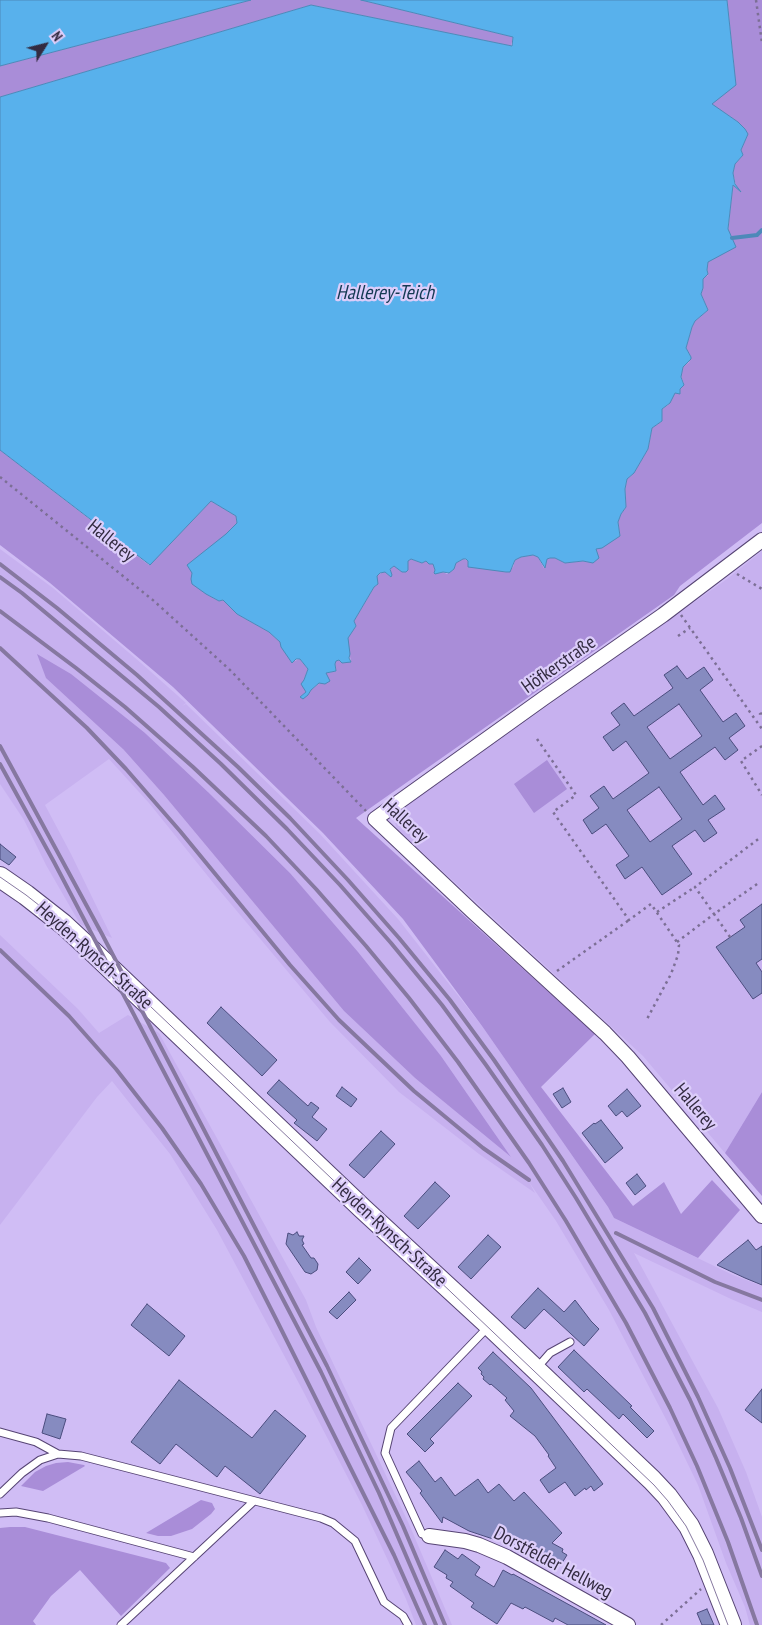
<!DOCTYPE html>
<meta charset="utf-8">
<style>
body{margin:0}
#map{position:relative;width:762px;height:1625px;overflow:hidden;background:#d0bdf5;font-family:"PT Sans Narrow",sans-serif}
canvas{display:block}
.north{position:absolute;left:20px;top:20px;width:50px;height:50px;-webkit-text-stroke:4px #dccdfa;paint-order:stroke;rotate:54deg;font-size:14px;font-weight:700;line-height:20px;text-align:center;color:#332b41}
.north::after{content:'';display:block;margin:auto;width:18px;height:22px;background:#332b41;clip-path:polygon(50% 0,100% 100%,50% 72%,0 100%)}
</style>
<div id="map">
<canvas width="762" height="1625"></canvas>
<div class="north">N</div>
</div>
<script>
const c = document.querySelector('canvas').getContext('2d');
c.lineJoin = 'round';
function fill(path, color) { c.fillStyle = color; c.fill(path, 'evenodd'); }
const poly = rows => new Path2D(rows.map(r => 'M' + r).join(''));
function trace(path, color, width, dash) { c.strokeStyle = color; c.lineWidth = width; c.lineCap = dash ? 'butt' : 'round'; c.setLineDash(dash || []); c.stroke(path); }
function label(font, color, halo, rows, align = 'center') {
  c.font = font + ' "PT Sans Narrow",sans-serif'; c.lineWidth = 4.5; c.setLineDash([]); c.textBaseline = 'middle'; c.strokeStyle = halo; c.fillStyle = color; for (const [text, x, y, turn = 0] of rows) {
    c.save(); c.translate(x, y); c.rotate((+turn || 0) * Math.PI / 180); c.textAlign = isNaN(turn) ? turn : align; if (halo) c.strokeText(text, 0, 0); c.fillText(text, 0, 0); c.restore();
  }
}
fill(poly([
 [0,549,53,588,141,663,186,703,182,706,186,704,320,834,398,919,482,1026,608,1207,614,1218,733,1275,762,1286,762,1312,731,1299,634,1253,718,1408,746,1472,762,1517,762,1625,750,1625,745,1607,726,1563,698,1485,669,1425,609,1310,556,1221,529,1182,535,1193,479,1154,399,1092,330,1022,215,885,149,803,109,759,45,805,71,854,112,938,80,924,46,865,24,820,0,784],
 [145,733,208,792,290,873,441,1056,511,1157,415,1078,344,1011,164,795,123,749],
 [762,551,762,1092,725,1153,643,1056,397,829,394,820,399,811,727,579],
 [0,935,78,1009,99,1033,128,1015,159,1033,306,1300,316,1327,409,1524,452,1625,416,1625,406,1599,362,1505,302,1389,217,1230,170,1154,112,1081,97,1097,0,1225]
]), '#c7b1ef');
fill(poly([
 [251,0,361,0,513,37,511,46,311,5,0,97,0,66],
 [727,0,762,0,762,523,680,586,674,595,356,818,595,1034,541,1087,633,1206,664,1182,681,1214,712,1180,740,1210,698,1258,614,1218,608,1207,482,1026,403,919,323,833,173,687,50,583,0,545,0,450,149,565,211,501,236,516,237,523,192,573,196,586,213,598,219,601,223,600,237,614,269,632,280,642,294,661,300,659,308,669,304,680,306,692,300,697,308,695,311,690,321,682,326,673,336,671,335,664,336,661,339,660,343,663,346,662,351,662,347,641,349,636,356,626,354,621,374,587,377,585,377,576,384,571,391,577,391,568,395,566,402,572,408,570,408,561,411,559,422,563,426,561,429,564,433,564,435,570,434,573,443,572,447,574,454,569,456,563,463,559,506,572,513,567,515,560,520,557,533,555,538,557,544,568,547,559,550,558,555,558,565,563,583,561,593,562,596,560,597,553,595,549,620,536,618,522,621,514,626,507,625,489,627,479,634,473,648,449,652,428,662,421,662,409,668,405,673,395,683,386,684,384,681,376,683,367,689,362,691,357,686,348,692,327,695,321,708,310,701,294,703,288,702,279,708,275,707,270,708,262,728,230,733,185,736,186,733,173,735,164,743,155,741,150,747,136,745,129,738,122,711,104,734,65],
 [37,654,71,674,145,733,208,792,290,873,358,952,441,1056,511,1157,415,1078,344,1011,164,795,123,749,46,678],
 [547,760,567,789,534,813,514,784],
 [762,1092,762,1196,725,1153],
 [68,1462,84,1465,85,1466,43,1491,21,1486,35,1472,46,1466,56,1463],
 [201,1500,212,1503,215,1509,211,1514,192,1529,171,1536,158,1536,146,1533],
 [10,1527,25,1527,166,1563,170,1568,121,1616,80,1570,51,1596,33,1621,36,1625,0,1625,0,1528]
]), '#a98dd8');
const water = poly([
 [0,0,251,0,0,66,0,0],
 [361,0,727,0,736,85,712,104,738,122,745,129,748,134,741,150,743,155,735,164,733,173,735,184,741,192,733,185,728,229,736,247,708,262,707,270,708,274,703,279,703,288,701,294,708,310,695,321,692,327,686,348,691,357,691,359,683,367,681,377,684,385,680,389,680,394,675,393,670,403,662,409,662,421,652,428,648,449,634,473,627,479,625,489,626,507,621,514,618,522,620,536,602,548,596,549,599,558,593,563,583,561,565,563,555,558,550,558,547,559,545,568,538,557,533,555,521,557,515,560,510,572,506,572,468,567,468,561,466,559,463,559,456,563,454,569,449,573,443,572,435,574,434,573,435,570,433,564,429,564,426,561,422,563,411,559,408,561,408,570,406,572,402,572,394,566,390,569,392,575,391,577,385,572,380,573,377,576,378,584,374,587,354,621,356,626,348,638,350,654,349,658,351,662,342,663,339,660,336,661,335,664,336,671,326,673,330,681,325,684,319,683,311,690,308,695,303,699,300,697,306,692,301,684,304,680,308,669,300,659,296,659,292,663,281,647,280,642,269,632,237,614,223,600,219,601,206,594,192,584,191,579,192,573,187,565,226,534,237,523,236,516,211,501,150,565,0,450,0,97,311,5,512,46,513,37,361,0]
]);
fill(water, '#58b1ec');
trace(water, '#4d89b9', 1);
trace(poly([
 [732,238,757,235,762,230]
]), '#4d89b9', 4);
const building = poly([
 [677,666,687,679,704,667,713,680,700,690,723,722,736,713,745,726,729,738,738,750,725,760,715,747,680,772,703,805,715,795,725,809,708,820,717,833,704,842,695,830,672,846,692,874,662,895,642,867,625,879,616,865,629,856,606,824,592,834,583,820,599,808,590,796,604,786,613,799,649,773,626,741,613,751,603,737,620,725,611,713,624,703,634,716,673,688,664,675,677,666],
 [679,704,702,736,670,759,647,727,679,704],
 [659,787,682,819,650,842,627,810,659,787],
 [0,844,16,857,9,865,0,859,0,844],
 [762,904,762,959,756,963,762,972,762,993,753,999,716,947,745,927,740,920,762,904],
 [221,1007,277,1060,262,1076,207,1023,221,1007],
 [279,1080,308,1106,311,1102,319,1108,312,1117,327,1129,317,1141,294,1123,297,1120,267,1093,279,1080],
 [342,1087,357,1099,351,1107,336,1096,342,1087],
 [563,1088,571,1102,562,1108,553,1094,563,1088],
 [627,1089,641,1106,627,1117,622,1111,616,1116,608,1106,627,1089],
 [601,1120,623,1148,605,1163,582,1133,594,1123,595,1124,601,1120],
 [381,1131,395,1144,364,1178,349,1165,381,1131],
 [637,1174,646,1186,635,1195,626,1183,637,1174],
 [435,1182,450,1196,418,1229,404,1216,435,1182],
 [297,1232,299,1236,304,1236,302,1240,304,1244,302,1245,311,1258,314,1258,318,1264,317,1270,311,1274,305,1272,286,1244,288,1233,293,1235,297,1232],
 [488,1235,501,1247,471,1279,458,1267,488,1235],
 [748,1240,756,1250,762,1246,762,1285,745,1278,717,1265,748,1240],
 [359,1258,371,1270,358,1284,346,1272,359,1258],
 [538,1288,564,1312,575,1300,591,1321,599,1329,584,1346,544,1309,525,1329,511,1317,538,1288],
 [349,1292,356,1300,337,1319,329,1312,349,1292],
 [147,1304,185,1336,169,1356,131,1325,147,1304],
 [574,1350,632,1406,630,1407,654,1431,647,1438,623,1414,619,1419,587,1389,584,1392,558,1367,574,1350],
 [493,1352,531,1388,603,1484,594,1491,591,1486,586,1490,585,1488,575,1496,565,1482,549,1493,540,1480,556,1468,548,1456,549,1455,535,1436,510,1416,514,1411,505,1400,507,1398,491,1384,490,1385,483,1379,484,1377,481,1374,482,1372,478,1368,493,1352],
 [179,1380,252,1438,275,1410,306,1436,260,1494,225,1466,217,1477,176,1444,160,1464,131,1442,179,1380],
 [458,1383,472,1396,430,1439,434,1443,425,1452,407,1434,458,1383],
 [762,1389,762,1423,745,1410,762,1389],
 [47,1414,66,1419,60,1439,42,1433,47,1414],
 [419,1461,435,1482,441,1477,455,1496,478,1479,488,1493,499,1484,514,1501,524,1492,562,1533,552,1543,563,1549,562,1552,567,1555,562,1563,551,1557,546,1565,514,1547,501,1535,496,1540,469,1531,443,1517,442,1523,420,1493,422,1491,406,1472,419,1461],
 [445,1550,458,1559,462,1554,480,1567,475,1575,494,1587,503,1570,512,1575,513,1574,606,1625,568,1625,555,1618,553,1622,525,1607,523,1609,511,1603,497,1624,471,1607,474,1603,450,1586,453,1582,446,1578,447,1575,434,1567,445,1550],
 [707,1609,714,1625,702,1625,697,1613,707,1609]
]);
fill(building, '#868bc0');
trace(building, '#4b4d7e', 1);
const lane = poly([
 [536,1369,550,1353,570,1342],
 [0,1432,36,1442,58,1454,81,1456,321,1518,333,1523,355,1541,384,1602,403,1616,408,1625],
 [0,1494,22,1473,40,1460,58,1454],
 [0,1513,16,1512,48,1518,194,1557],
 [429,1536,422,1534,385,1453,391,1428,489,1326],
 [121,1625,254,1501]
]);
const street = poly([
 [762,540,663,615,544,698,375,819,472,911,605,1033,628,1057,762,1216],
 [429,1536,465,1541,479,1545,507,1557,628,1625]
]);
const secondary = poly([
 [0,877,26,895,63,924,90,949,363,1209,490,1326,652,1480,667,1496,689,1526,703,1554,731,1625]
]);
trace(lane, '#564474', 9);
trace(street, '#564474', 16);
trace(secondary, '#564474', 22);
trace(poly([
 [756,0,762,43],
 [0,477,154,601,230,670,366,811],
 [737,574,762,589],
 [681,615,762,729],
 [678,636,690,628],
 [762,713,760,714,762,716],
 [537,739,576,795,553,812,629,920,651,904,679,945,678,955,671,974,646,1021],
 [762,746,741,761,762,795],
 [657,912,695,887],
 [730,937,714,914,760,882],
 [677,942,714,914,695,887,761,837],
 [557,971,629,920],
 [661,1625,701,1589]
]), '#7c6f95', 2.5, [2.5, 4]);
trace(lane, '#fff', 7);
trace(street, '#fff', 14);
trace(secondary, '#fff', 20);
trace(poly([
 [0,877,26,895,63,924,90,949,654,1485,668,1501,686,1526,703,1560,728,1625]
]), '#8678a0', 1);
trace(poly([
 [0,564,57,608,137,675,238,767,290,818,348,880,399,938,450,1000,494,1060,563,1161,653,1308,698,1397,730,1468,762,1550],
 [0,577,22,593,159,707,221,764,287,829,340,885,391,943,442,1005,486,1065,542,1145,576,1198,645,1313,690,1400,716,1458,741,1518,762,1576],
 [0,611,76,668,125,707,193,767,266,836,316,889,366,946,409,998,458,1062,529,1163,566,1221,626,1323,670,1408,697,1466,728,1542,757,1625],
 [0,648,87,728,126,769,180,831,290,965,339,1020,414,1091,483,1148,529,1180],
 [0,746,102,934,327,1366,403,1526,445,1625],
 [0,764,54,862,321,1372,379,1493,436,1625],
 [0,950,69,1016,116,1069,162,1128,201,1184,244,1256,276,1319,394,1555,425,1625],
 [616,1233,715,1282,762,1300]
]), '#8678a0', 4);
label('19px', '#332b41', '#dccdfa', [
 ["Hallerey",111,541,39],
 ["Höfkerstraße",559,665,-35],
 ["Hallerey",405,821,43],
 ["Heyden-Rynsch-Straße",94,956,42],
 ["Hallerey",695,1107,50],
 ["Heyden-Rynsch-Straße",389,1233,43],
 ["Dorstfelder Hellweg",553,1563,28]
]);
label('italic 20px', '#143a53', '#dccdfa', [
 ["Hallerey-Teich",385,293]
]);
</script>
